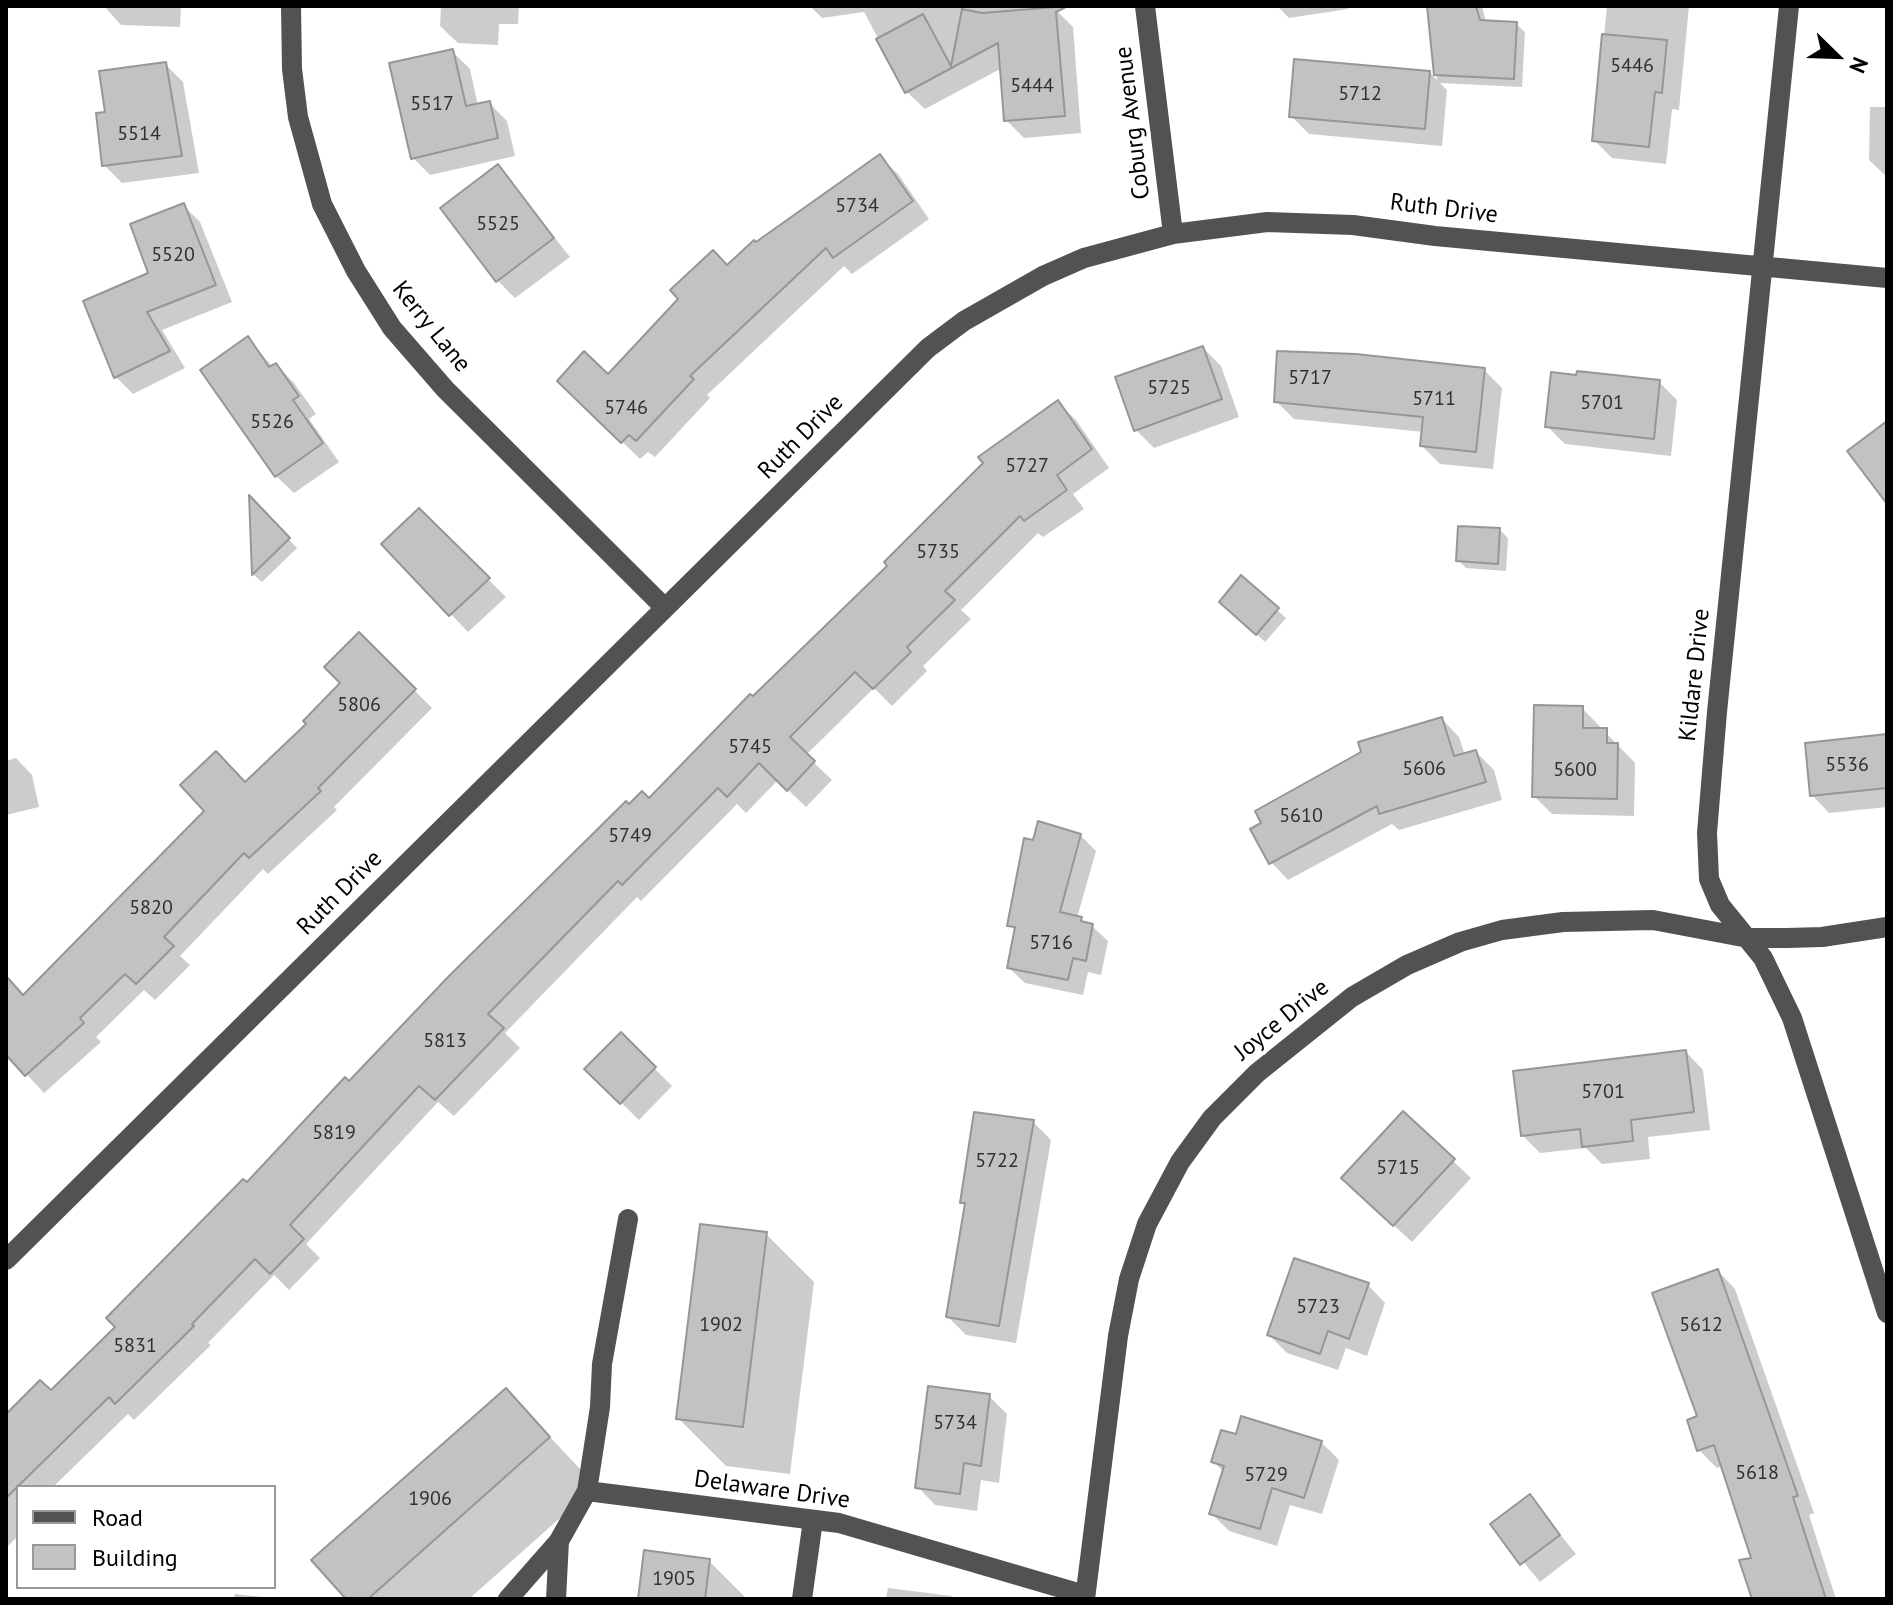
<!DOCTYPE html>
<style>
body{margin:0}
#map{position:relative;width:1893px;height:1605px;overflow:hidden;background:#fff;font-family:"PT Sans",sans-serif}
canvas{display:block}
.frame{position:absolute;inset:0;border:8px solid #000;pointer-events:none}
.legend{position:absolute;left:16px;top:1485px;width:260px;height:104px;box-sizing:border-box;background:#fff;border:2px solid #999;margin:0;padding:10px 14px;list-style:none;font-size:24px;color:#000}
.legend li{display:flex;align-items:center;gap:16px;height:40px}
.legend b{width:40px;border:2px solid #999}
.north{position:absolute;left:1797px;top:16px;width:80px;height:80px;-webkit-text-stroke:6px #fff;paint-order:stroke;rotate:113deg;font-size:22px;font-weight:700;line-height:32px;text-align:center;color:#000}
.north::after{content:'';display:block;margin:auto;width:28px;height:36px;background:#000;clip-path:polygon(50% 0,100% 100%,50% 72%,0 100%)}
</style>
<div id="map">
<canvas width="1893" height="1605"></canvas>
<div class="frame"></div>
<ul class="legend">
<li><b style="height:10px;background:#525252"></b>Road</li>
<li><b style="height:22px;background:#c2c2c2"></b>Building</li>
</ul>
<div class="north">N</div>
</div>
<script>
const c = document.querySelector('canvas').getContext('2d');
c.lineJoin = 'round';
function fill(path, color) { c.fillStyle = color; c.fill(path, 'evenodd'); }
const poly = rows => new Path2D(rows.map(r => 'M' + r).join(''));
function trace(path, color, width, dash) { c.strokeStyle = color; c.lineWidth = width; c.lineCap = dash ? 'butt' : 'round'; c.setLineDash(dash || []); c.stroke(path); }
function label(font, color, halo, rows, align = 'center') {
  c.font = font + ' "PT Sans",sans-serif'; c.lineWidth = 8; c.setLineDash([]); c.textBaseline = 'middle'; c.strokeStyle = halo; c.fillStyle = color; for (const [text, x, y, turn = 0] of rows) {
    c.save(); c.translate(x, y); c.rotate((+turn || 0) * Math.PI / 180); c.textAlign = isNaN(turn) ? turn : align; if (halo) c.strokeText(text, 0, 0); c.fillText(text, 0, 0); c.restore();
  }
}
fill(poly([
 [104,6,181,6,180,27,121,25],
 [441,6,562,6,519,6,518,24,499,24,498,45,458,43,440,26],
 [810,6,1025,6,1026,11,1055,9,1073,27,1081,133,1024,138,1006,120,1002,68,925,109,907,92,864,12,822,18],
 [1277,6,1348,6,1348,9,1289,18],
 [1429,6,1482,6,1486,22,1516,24,1525,32,1522,87,1440,83,1447,90,1442,146,1309,134,1291,116,1430,72,1437,80],
 [1607,6,1689,6,1679,110,1672,109,1666,164,1612,158,1594,140],
 [452,51,470,69,478,106,489,103,507,121,515,156,430,175,413,158],
 [165,64,183,82,199,173,122,183,104,165,107,114],
 [1870,107,1887,107,1887,177,1869,160],
 [880,157,898,174,929,219,852,274,844,266,707,395,710,398,655,457,648,452,640,459,577,398,608,377,727,267],
 [498,166,570,257,515,298,498,281],
 [183,205,200,222,232,302,162,330,185,368,133,394,116,377,85,302,151,274],
 [248,339,273,367,276,365,294,383,316,414,309,419,339,462,294,493,276,476],
 [1203,348,1221,366,1239,417,1154,448,1136,430],
 [1484,370,1502,388,1493,469,1440,464,1422,446,1424,432,1294,419,1276,401],
 [1659,382,1677,400,1671,456,1565,444,1547,426],
 [1058,403,1076,420,1109,468,1073,494,1084,509,1043,537,1038,533,961,610,971,619,923,666,927,671,892,706,874,688,806,755,832,780,806,807,778,780,746,813,737,804,641,901,637,897,505,1033,520,1048,454,1116,438,1102,306,1244,320,1258,289,1290,274,1275,208,1343,211,1345,134,1420,128,1414,53,1487,18,1487,18,1536,6,1548,6,1416,51,1393,118,1327,247,1185,629,806,650,801],
 [251,500,297,548,262,582,254,575],
 [419,511,506,597,468,632,384,544],
 [1500,530,1508,538,1506,571,1466,568,1458,560],
 [1230,610,1277,610,1286,618,1265,642],
 [359,635,432,708,334,807,337,810,268,874,263,869,180,956,190,965,155,1000,144,990,96,1037,101,1042,44,1093,6,1052,6,987,23,997,309,724,343,683],
 [1582,708,1635,763,1634,816,1552,814,1534,796],
 [1442,719,1459,737,1465,755,1476,752,1494,770,1502,800,1399,830,1392,824,1288,880,1271,862,1264,824],
 [1887,736,1887,807,1829,813,1812,795],
 [16,758,32,775,39,807,6,815,6,761],
 [1080,835,1096,851,1077,918,1092,926,1108,941,1101,975,1088,972,1083,995,1025,983,1009,968,1017,932,1009,925,1034,842],
 [621,1035,672,1086,639,1120,587,1069],
 [1686,1052,1703,1070,1710,1130,1648,1137,1650,1159,1602,1164,1586,1148,1540,1153,1522,1135],
 [1403,1114,1471,1178,1412,1242,1361,1195],
 [1033,1122,1051,1140,1016,1343,966,1335,948,1317,966,1206,962,1202],
 [766,1234,814,1282,790,1474,726,1466,678,1418],
 [1718,1271,1735,1289,1814,1513,1809,1515,1836,1599,1754,1599,1753,1559,1723,1466,1717,1468,1699,1450,1699,1418],
 [1368,1285,1385,1303,1367,1356,1346,1348,1338,1370,1287,1353,1269,1335],
 [506,1390,596,1486,469,1599,348,1599],
 [989,1396,1007,1414,999,1483,981,1480,977,1511,935,1505,918,1487],
 [1321,1442,1339,1460,1322,1514,1290,1505,1277,1546,1229,1531,1211,1513,1224,1472,1214,1462],
 [1530,1497,1576,1554,1540,1582,1493,1525],
 [709,1561,747,1599,640,1599],
 [888,1588,952,1596,955,1599,886,1599],
 [235,1594,281,1599,234,1599]
]), '#0003');
const building = poly([
 [1068,6,1056,12,1065,116,1004,121,998,43,905,93,876,39,923,14,951,66,962,9,982,13,1068,6],
 [1427,6,1476,6,1480,20,1517,22,1514,79,1434,75,1427,6],
 [1602,34,1667,40,1662,93,1655,92,1649,147,1592,141,1602,34],
 [453,49,466,106,490,101,498,138,411,159,389,63,453,49],
 [1294,59,1430,71,1425,129,1289,117,1294,59],
 [166,62,182,156,102,166,96,113,105,112,99,71,166,62],
 [880,154,913,201,833,258,826,248,690,376,694,379,636,441,629,435,621,443,557,381,584,351,608,374,678,299,670,290,713,250,727,265,754,240,756,242,880,154],
 [498,164,554,238,496,282,440,208,498,164],
 [184,203,216,285,147,312,170,351,114,378,83,301,148,273,130,224,184,203],
 [248,336,269,367,276,363,299,396,293,400,323,443,275,477,200,370,248,336],
 [1203,346,1222,399,1134,431,1115,377,1203,346],
 [1277,351,1356,354,1485,368,1476,452,1420,446,1423,417,1274,402,1277,351],
 [1577,371,1660,380,1654,439,1545,427,1551,372,1576,375,1577,371],
 [1058,400,1092,449,1057,475,1067,490,1024,521,1020,516,945,591,955,600,907,647,911,652,873,689,855,672,790,737,815,761,787,791,759,763,727,797,718,788,622,885,618,881,488,1014,504,1028,435,1100,419,1086,290,1225,304,1239,270,1274,255,1259,192,1324,194,1326,115,1404,109,1397,6,1498,6,1414,40,1380,51,1390,115,1327,106,1318,243,1179,247,1182,345,1077,349,1081,449,976,626,801,629,804,642,791,649,798,750,694,753,696,887,566,884,562,983,463,978,457,1058,400],
 [1887,421,1887,504,1847,451,1887,421],
 [249,495,290,538,252,575,249,495],
 [419,508,490,578,449,616,381,544,419,508],
 [1458,526,1500,528,1498,564,1456,561,1458,526],
 [1241,575,1279,608,1256,635,1219,602,1241,575],
 [359,632,416,689,318,788,321,791,249,858,244,853,164,937,174,946,136,984,125,974,80,1018,84,1023,25,1076,6,1055,6,976,23,995,204,811,180,785,216,751,245,782,306,724,303,721,340,683,324,667,359,632],
 [1534,705,1583,706,1583,728,1607,728,1607,743,1618,743,1617,799,1532,797,1534,705],
 [1442,717,1454,756,1476,750,1486,782,1379,814,1377,806,1269,864,1250,829,1261,823,1255,811,1361,752,1358,742,1442,717],
 [1887,734,1887,788,1810,796,1805,743,1887,734],
 [1038,821,1081,834,1060,912,1082,917,1081,921,1093,924,1086,961,1073,958,1068,980,1007,968,1015,927,1007,926,1024,838,1033,840,1038,821],
 [621,1032,656,1067,620,1104,584,1069,621,1032],
 [1686,1050,1694,1112,1631,1120,1633,1141,1582,1147,1580,1129,1521,1136,1513,1071,1686,1050],
 [1403,1111,1455,1159,1393,1226,1341,1178,1403,1111],
 [974,1112,1034,1120,999,1326,946,1317,965,1203,960,1203,974,1112],
 [700,1224,767,1232,743,1427,676,1419,700,1224],
 [1294,1258,1369,1283,1349,1339,1328,1331,1320,1354,1267,1335,1294,1258],
 [1718,1269,1798,1496,1793,1497,1826,1599,1752,1599,1739,1560,1751,1558,1714,1445,1697,1451,1687,1420,1697,1416,1652,1293,1718,1269],
 [928,1386,990,1394,981,1466,964,1463,960,1494,915,1488,928,1386],
 [506,1388,550,1437,368,1599,346,1599,311,1560,506,1388],
 [1241,1416,1322,1441,1304,1498,1272,1488,1260,1529,1209,1514,1224,1466,1211,1462,1221,1430,1236,1434,1241,1416],
 [1530,1494,1560,1535,1520,1565,1490,1524,1530,1494],
 [644,1550,710,1559,705,1599,638,1599,644,1550]
]);
fill(building, '#c2c2c2');
trace(building, '#969696', 2);
trace(poly([
 [291,6,292,69,298,117,322,204,356,271,392,328,445,389,665,608],
 [1145,6,1173,234],
 [1789,6,1717,712,1707,833,1709,879,1720,905,1763,958,1792,1018,1887,1313],
 [6,1260,928,348,964,321,1043,276,1084,258,1173,234,1267,222,1353,225,1435,236,1887,278],
 [587,1491,839,1523,1085,1595],
 [508,1599,559,1541,587,1491,600,1407,602,1364,628,1219],
 [556,1599,559,1541],
 [802,1599,813,1520],
 [1085,1599,1118,1336,1129,1279,1147,1224,1180,1162,1212,1118,1257,1073,1352,997,1407,965,1460,942,1502,930,1563,922,1653,920,1748,938,1787,938,1822,937,1887,927]
]), '#525252', 20);
label('20px', '#303030', null, [
 ["5446",1632,66],
 ["5444",1032,86],
 ["5712",1360,94],
 ["5517",432,104],
 ["5514",139,134],
 ["5734",857,206],
 ["5525",498,224],
 ["5520",173,255],
 ["5717",1310,378],
 ["5725",1169,388],
 ["5711",1434,399],
 ["5701",1602,403],
 ["5746",626,408],
 ["5526",272,422],
 ["5727",1027,466],
 ["5735",938,552],
 ["5806",359,705],
 ["5745",750,747],
 ["5536",1847,765],
 ["5606",1424,769],
 ["5600",1575,770],
 ["5610",1301,816],
 ["5749",630,836],
 ["5820",151,908],
 ["5716",1051,943],
 ["5813",445,1041],
 ["5701",1603,1092],
 ["5819",334,1133],
 ["5722",997,1161],
 ["5715",1398,1168],
 ["5723",1318,1307],
 ["1902",721,1325],
 ["5612",1701,1325],
 ["5831",135,1346],
 ["5734",955,1423],
 ["5618",1757,1473],
 ["5729",1266,1475],
 ["1906",430,1499],
 ["1905",674,1579]
]);
label('24px', '#000', '#fff', [
 ["Coburg Avenue",1133,123,-97],
 ["Ruth Drive",1444,209,7],
 ["Kerry Lane",431,327,51],
 ["Ruth Drive",801,437,-45],
 ["Kildare Drive",1695,675,-84],
 ["Ruth Drive",340,893,-45],
 ["Joyce Drive",1282,1020,-39],
 ["Delaware Drive",772,1490,8]
]);
</script>
